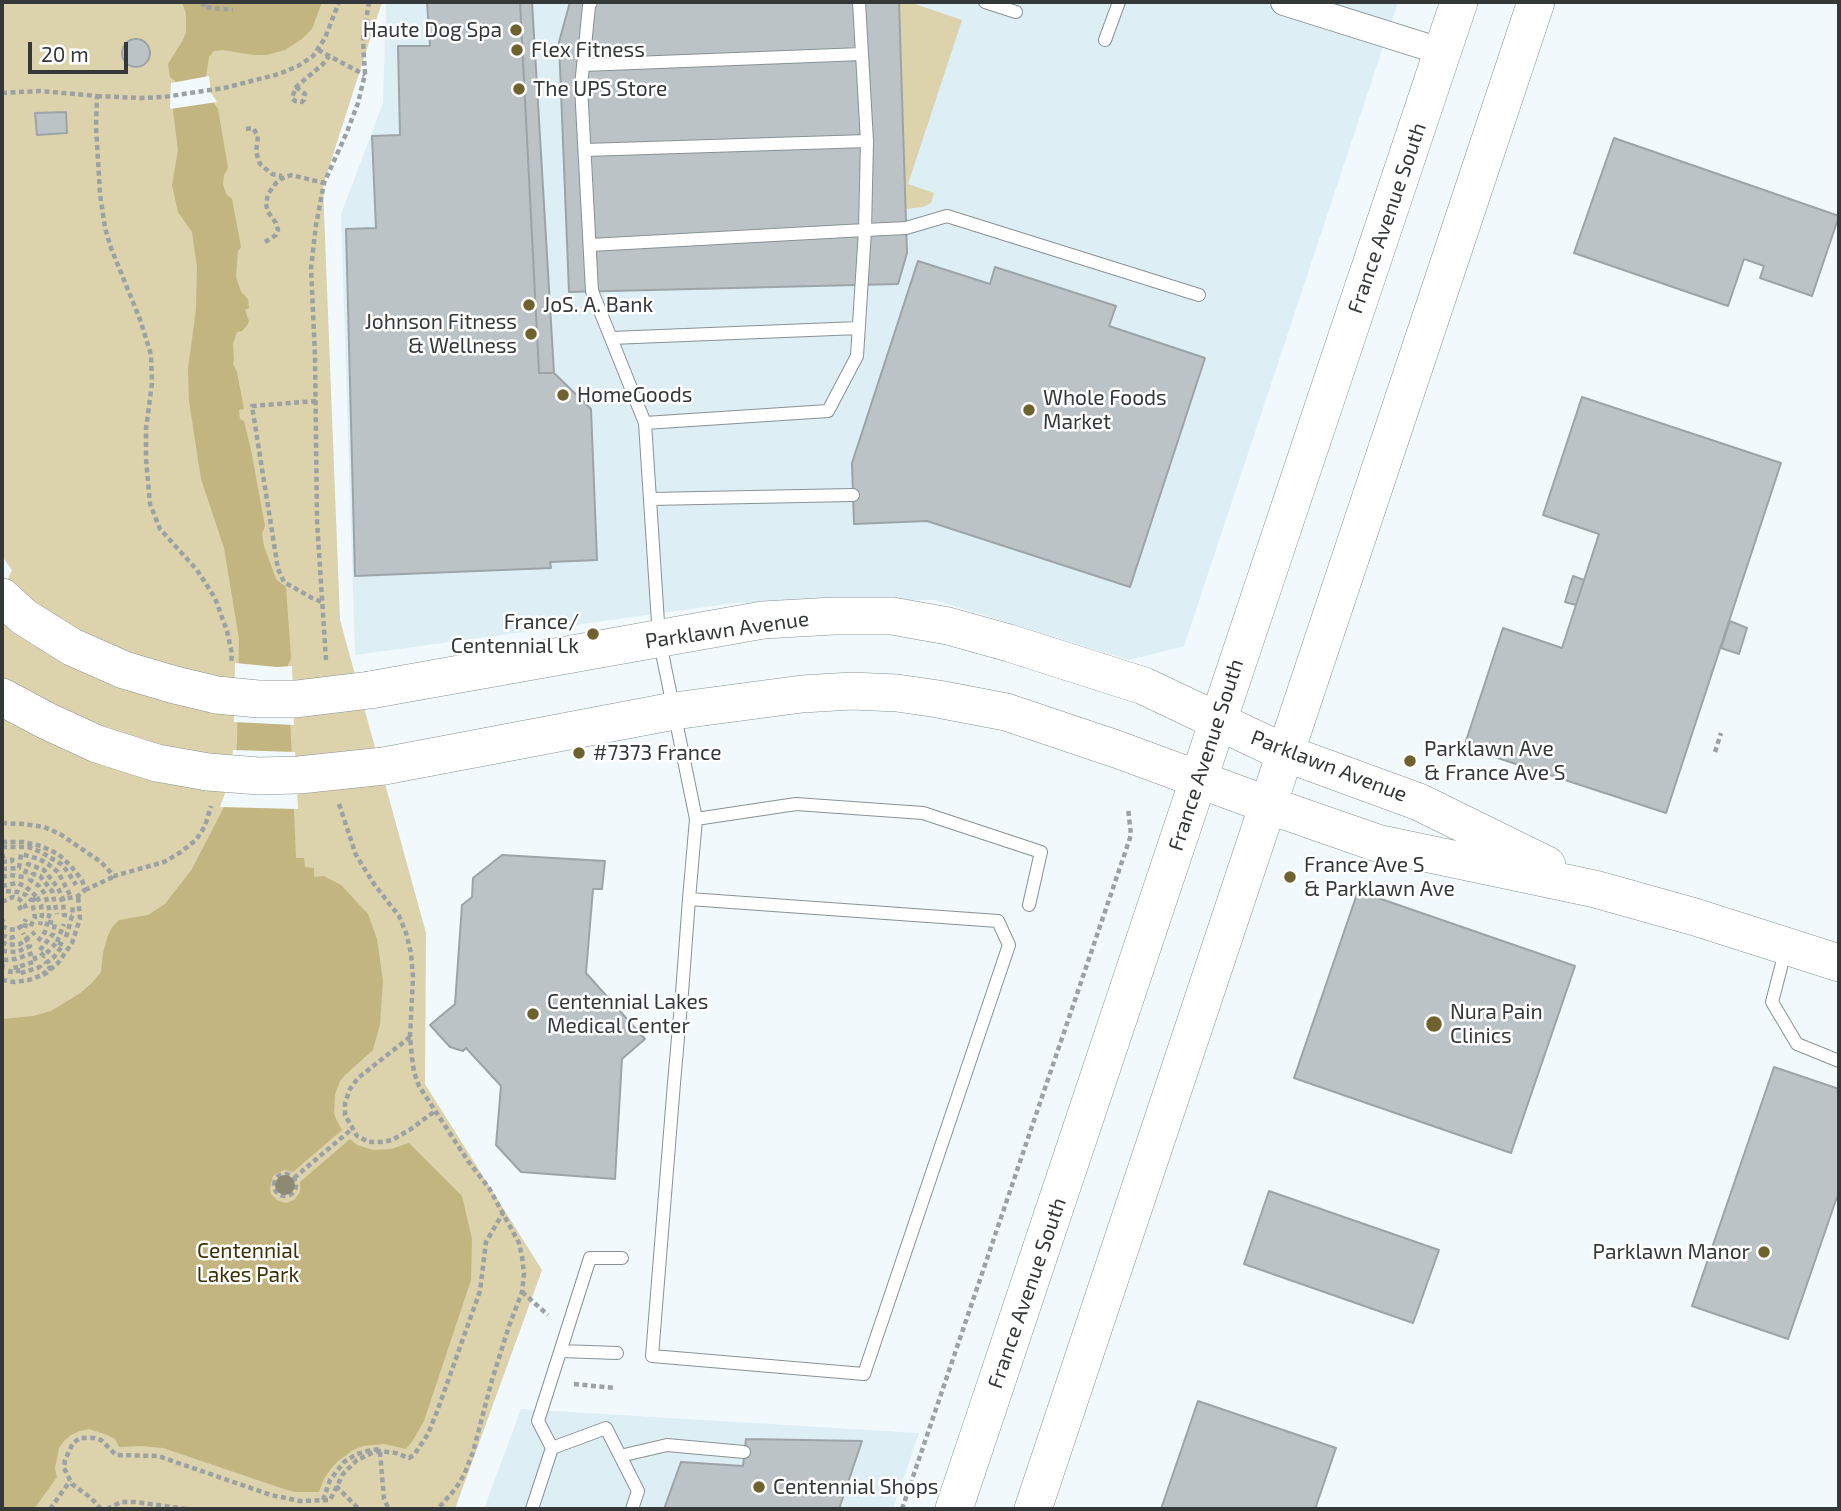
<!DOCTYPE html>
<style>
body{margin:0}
#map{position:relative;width:1841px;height:1511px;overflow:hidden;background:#f1f9fd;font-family:"Exo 2",sans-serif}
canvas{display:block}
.frame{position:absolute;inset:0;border:4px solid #353839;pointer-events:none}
.scale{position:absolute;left:28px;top:42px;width:100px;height:32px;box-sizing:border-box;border:4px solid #353839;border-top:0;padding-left:9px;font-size:21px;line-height:24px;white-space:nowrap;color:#353839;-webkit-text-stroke:5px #fff;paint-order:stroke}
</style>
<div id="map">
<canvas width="1841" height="1511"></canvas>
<div class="frame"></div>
<div class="scale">20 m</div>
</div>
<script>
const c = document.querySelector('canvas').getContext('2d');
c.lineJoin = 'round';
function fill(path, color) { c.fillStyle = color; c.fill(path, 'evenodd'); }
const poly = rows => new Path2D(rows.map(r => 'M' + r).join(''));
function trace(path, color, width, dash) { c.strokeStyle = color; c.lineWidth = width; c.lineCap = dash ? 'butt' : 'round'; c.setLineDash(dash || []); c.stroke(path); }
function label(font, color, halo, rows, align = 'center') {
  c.font = font + ' "Exo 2",sans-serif'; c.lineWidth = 5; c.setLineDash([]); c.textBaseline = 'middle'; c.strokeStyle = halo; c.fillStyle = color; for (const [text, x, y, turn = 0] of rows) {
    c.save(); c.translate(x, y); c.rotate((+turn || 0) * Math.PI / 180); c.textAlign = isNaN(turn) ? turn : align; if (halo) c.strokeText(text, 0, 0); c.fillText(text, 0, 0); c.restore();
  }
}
fill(poly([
 [388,2,1398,2,1184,646,1129,660,935,600,735,603,355,655,341,214,383,103,386,6],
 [521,1409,919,1433,893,1509,484,1509]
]), '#ddeef5');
fill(poly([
 [2,2,382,2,323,186,340,620,426,933,425,1084,542,1270,455,1509,2,1509,2,591,12,570,2,556],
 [899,2,909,2,962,20,908,184,934,193,931,203,923,207,906,209]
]), '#dcd2ab');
fill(poly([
 [182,2,322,2,312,29,302,39,285,50,266,55,254,55,222,50,214,51,209,57,205,82,208,95,218,109,228,168,224,175,223,184,226,194,232,199,241,247,238,251,236,277,241,292,248,299,249,308,245,310,249,321,248,324,242,331,237,332,233,344,234,361,233,364,237,372,244,409,239,410,240,419,244,421,251,450,265,526,262,534,264,546,276,579,286,587,291,658,288,665,296,858,304,858,305,867,314,868,314,877,324,876,341,885,368,914,377,939,383,981,380,1024,373,1050,345,1075,340,1081,335,1094,334,1113,336,1119,342,1130,293,1172,284,1170,273,1176,270,1188,271,1194,277,1200,286,1203,294,1200,300,1192,300,1182,350,1139,357,1145,373,1150,391,1149,409,1143,462,1196,472,1239,471,1280,424,1421,413,1440,406,1449,384,1444,363,1446,353,1450,337,1462,330,1470,324,1479,319,1492,295,1492,284,1489,163,1448,142,1446,119,1447,115,1439,107,1435,89,1429,80,1431,71,1435,64,1441,59,1448,55,1468,57,1477,34,1509,2,1509,2,1019,33,1016,51,1011,79,994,92,983,101,972,103,953,108,935,113,926,119,920,148,915,165,904,192,869,225,805,235,766,237,743,239,639,224,548,201,479,189,401,188,369,196,309,197,267,192,232,178,212,172,185,178,150,173,110,175,81,170,77,168,64,183,40,186,33,186,14]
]), '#c3b57f');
fill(poly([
 [209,76,211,93,217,102,170,109,171,83],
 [235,663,277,667,292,666,294,725,234,722],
 [233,750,295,752,298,809,220,807,227,787]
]), '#f1f9fd');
const building = poly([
 [427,2,520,2,539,373,554,373,591,409,597,560,550,562,551,568,355,576,346,229,376,228,372,136,400,135,398,46,430,46,427,2],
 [520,2,532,2,554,373,539,373,520,2],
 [570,2,899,2,907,253,898,284,569,292,559,42,570,2],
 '122 53a14 14 0 1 1 28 0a14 14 0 1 1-28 0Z',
 [66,112,67,133,37,135,35,113,66,112],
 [1614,138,1839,216,1812,296,1760,278,1764,266,1744,259,1728,306,1574,253,1614,138],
 [918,261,990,284,995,267,1116,306,1109,326,1205,358,1130,587,927,521,854,524,852,463,918,261],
 [1582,397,1781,463,1666,813,1464,747,1503,628,1562,648,1599,534,1543,515,1582,397],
 [1573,576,1584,580,1576,605,1565,602,1573,576],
 [1730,621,1747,628,1739,654,1721,648,1730,621],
 [502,855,605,861,602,889,593,889,586,973,645,1039,622,1059,615,1179,521,1172,496,1145,501,1086,466,1048,463,1051,450,1047,430,1025,455,1004,462,905,472,897,473,878,502,855],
 [1358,891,1575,966,1511,1153,1294,1078,1358,891],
 [1774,1067,1839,1089,1839,1198,1837,1197,1788,1339,1692,1306,1774,1067],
 [1269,1191,1439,1250,1413,1323,1244,1264,1269,1191],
 [1198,1401,1336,1448,1315,1509,1161,1509,1198,1401],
 [746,1439,862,1441,839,1509,664,1509,681,1462,743,1466,746,1439]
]);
fill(building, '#bbc3c6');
trace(building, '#9ca4a7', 2);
const lane = poly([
 [591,2,589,6,581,86,592,291,645,423],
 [985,2,1016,12],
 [1105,40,1119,2],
 [583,65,862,54],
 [585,150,867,141],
 [590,245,865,230,867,141,859,2],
 [611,338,859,328],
 [650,499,853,495],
 [696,819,796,804,923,813,1041,852,1029,905],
 [689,899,998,921,1009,945,864,1374,652,1356,674,1083,682,993,689,899,696,819,659,638,645,423,828,411,857,356,865,230,906,228,947,216,1199,295],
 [1786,948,1772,1002,1797,1044,1839,1061],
 [561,1351,617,1353],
 [552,1448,538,1421,590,1258,622,1258],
 [620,1456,667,1445,744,1452],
 [532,1509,552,1448,606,1428,638,1491,632,1509]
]);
const street = poly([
 [1284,2,1443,52]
]);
const secondary = poly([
 [2,597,24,617,72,647,124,670,175,685,217,695],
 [370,690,763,620,834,616,892,616,948,626,1009,643,1144,686,1285,753,1419,802,1547,865],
 [2,697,47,721,97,744,157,763,208,772],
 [384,766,674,711,802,694,852,691,897,693,938,699,1006,712,1119,750,1268,805,1377,843,1595,889,1695,917,1839,963],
 [954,1509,1459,2],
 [1033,1509,1536,2]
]);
trace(lane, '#899194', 14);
trace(street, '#899194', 28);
trace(secondary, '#899194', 38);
trace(poly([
 [204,2,203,7,233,10],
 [318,50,365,75],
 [296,87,305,94,304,100,302,102,295,101,292,98,296,87,323,64,329,56],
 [2,93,40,91,97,96,96,127,100,194,105,228,111,248,141,322,151,355,152,383,146,429,146,459,150,504,160,529,197,570,215,598,227,631,232,654,231,662],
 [97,96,141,98,164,97,224,88,279,74,298,66,313,56,325,38,339,2],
 [246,129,253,128,258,136,256,152,260,164,272,174,282,176],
 [265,242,276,235,278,230,276,223,268,212,266,204,268,194,276,183,281,179,291,175,324,183],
 [316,401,252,406,278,569,284,582,312,598,322,602],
 [326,660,317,521,315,356,311,268,316,225,324,183,347,132,358,103,365,74,363,40,369,2],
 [1715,752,1721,733],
 [339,804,356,855,374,884,399,916,406,933,411,953,413,977,410,1037,412,1058,414,1072,419,1086,468,1161,489,1188,519,1243,522,1256,524,1274,522,1292,509,1326,492,1380,473,1452,464,1475,456,1488,438,1509],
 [2,823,23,824,44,827,60,834,101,862,114,876,164,862,181,852,196,840,205,826,211,806],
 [2,842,23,842,41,846,58,854,70,865,82,880,85,890,78,896,56,901],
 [2,847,28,847,41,852,61,864,68,872,76,885],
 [2,854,5,862],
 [2,862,12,861,13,854],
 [2,869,19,868,21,854,39,859,48,864,58,872,71,897],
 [2,877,10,875,24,877,28,864,44,870,58,888,63,899,64,915,72,916],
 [2,886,17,883,25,886,37,897,32,901,35,918,30,927,23,925,26,919],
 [85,890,115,876],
 [6,891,18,892,26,895,32,901],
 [37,897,41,905,42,915,40,925],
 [2,902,13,897,19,899,25,905,27,912],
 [18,909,25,905],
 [2,921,4,919],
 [48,922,55,923,53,934,39,951,44,956,57,942,63,945,54,957,46,963,51,970],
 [2,926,8,929,16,930,23,925],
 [2,935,10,938,17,936],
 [66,937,72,916,73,904],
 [38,941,45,932,50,912,45,894,39,886,30,880,33,874,40,876,52,891,57,914],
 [2,942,8,945,20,944,35,932],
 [57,942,64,924],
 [2,951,17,952,30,946,23,933],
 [2,969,4,960,16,959,33,953,36,961,18,967,18,974,40,967,45,974],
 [10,974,11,968,18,967],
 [2,980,14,982,29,980,45,974,58,963,72,943,80,919,78,896],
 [410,1037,358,1078,350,1089,345,1103,345,1115,357,1136,369,1142,383,1142,392,1140,411,1129,435,1111],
 '274 1185a11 11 0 1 1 22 0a11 11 0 1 1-22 0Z',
 [294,1178,352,1129],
 [522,1292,548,1315],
 [574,1384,615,1388],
 [380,1452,384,1499,389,1509],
 [336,1486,359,1509],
 [323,1500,330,1480,344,1462,357,1454,371,1450,382,1449],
 [50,1509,70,1481],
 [101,1509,91,1498,72,1484,64,1468,65,1460,73,1443,80,1438,94,1438,101,1440,116,1455,158,1456,271,1495,300,1501,330,1500,343,1474,357,1460,372,1453,379,1451,396,1453,409,1458,414,1455,428,1434,438,1409,480,1291,486,1242,503,1213],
 [107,1509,121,1502,135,1502,187,1509],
 [902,1509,1131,835,1128,808]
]), '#9ca1a4', 4.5, [5, 3.5]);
trace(lane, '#fff', 12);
trace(street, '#fff', 26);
trace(secondary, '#fff', 37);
const secondaryBridge = poly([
 [217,695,258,699,296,699,370,690],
 [208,772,259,776,299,775,384,766]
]);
trace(secondaryBridge, '#899194', 38, []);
trace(secondaryBridge, '#fff', 37);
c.fillStyle = '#8c8a73';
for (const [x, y] of [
 [285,1185]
]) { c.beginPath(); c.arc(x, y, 10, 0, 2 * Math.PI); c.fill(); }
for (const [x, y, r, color] of [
 [516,30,7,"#6f622f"],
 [517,50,7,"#6f622f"],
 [519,89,7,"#6f622f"],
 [529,305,7,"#6f622f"],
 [531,334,7,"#6f622f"],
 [563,395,7,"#6f622f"],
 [1029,410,7,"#6f622f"],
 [593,634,7,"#6f622f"],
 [579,753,7,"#6f622f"],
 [1410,761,7,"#6f622f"],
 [1290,877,7,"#6f622f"],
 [533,1014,7,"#6f622f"],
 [1434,1024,9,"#6f622f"],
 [1764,1252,7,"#6f622f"],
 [759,1487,7,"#6f622f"]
]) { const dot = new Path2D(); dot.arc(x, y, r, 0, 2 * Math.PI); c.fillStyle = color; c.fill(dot); trace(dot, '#fff', 2.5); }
label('21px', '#353839', '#fff', [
 ["Haute Dog Spa",502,30,"right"],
 ["Flex Fitness",531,50],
 ["The UPS Store",533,89],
 ["JoS. A. Bank",543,305],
 ["Johnson Fitness",517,322,"right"],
 ["& Wellness",517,346,"right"],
 ["HomeGoods",577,395],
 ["Whole Foods",1043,398],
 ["Market",1043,422],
 ["France/",579,622,"right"],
 ["Centennial Lk",579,646,"right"],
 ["Parklawn Ave",1424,749],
 ["& France Ave S",1424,773],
 ["#7373 France",593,753],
 ["France Ave S",1304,865],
 ["& Parklawn Ave",1304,889],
 ["Centennial Lakes",547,1002],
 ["Medical Center",547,1026],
 ["Nura Pain",1450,1012],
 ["Clinics",1450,1036],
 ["Parklawn Manor",1750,1252,"right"],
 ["Centennial Shops",773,1487]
], 'left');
label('21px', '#353839', '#fff', [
 ["France Avenue South",1387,218,-71],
 ["Parklawn Avenue",727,630,-8],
 ["France Avenue South",1206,755,-72],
 ["Parklawn Avenue",1329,766,21],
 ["France Avenue South",1027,1293,-71]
]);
label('21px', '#3a3002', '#fff', [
 ["Centennial",248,1251],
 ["Lakes Park",248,1275]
]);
</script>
